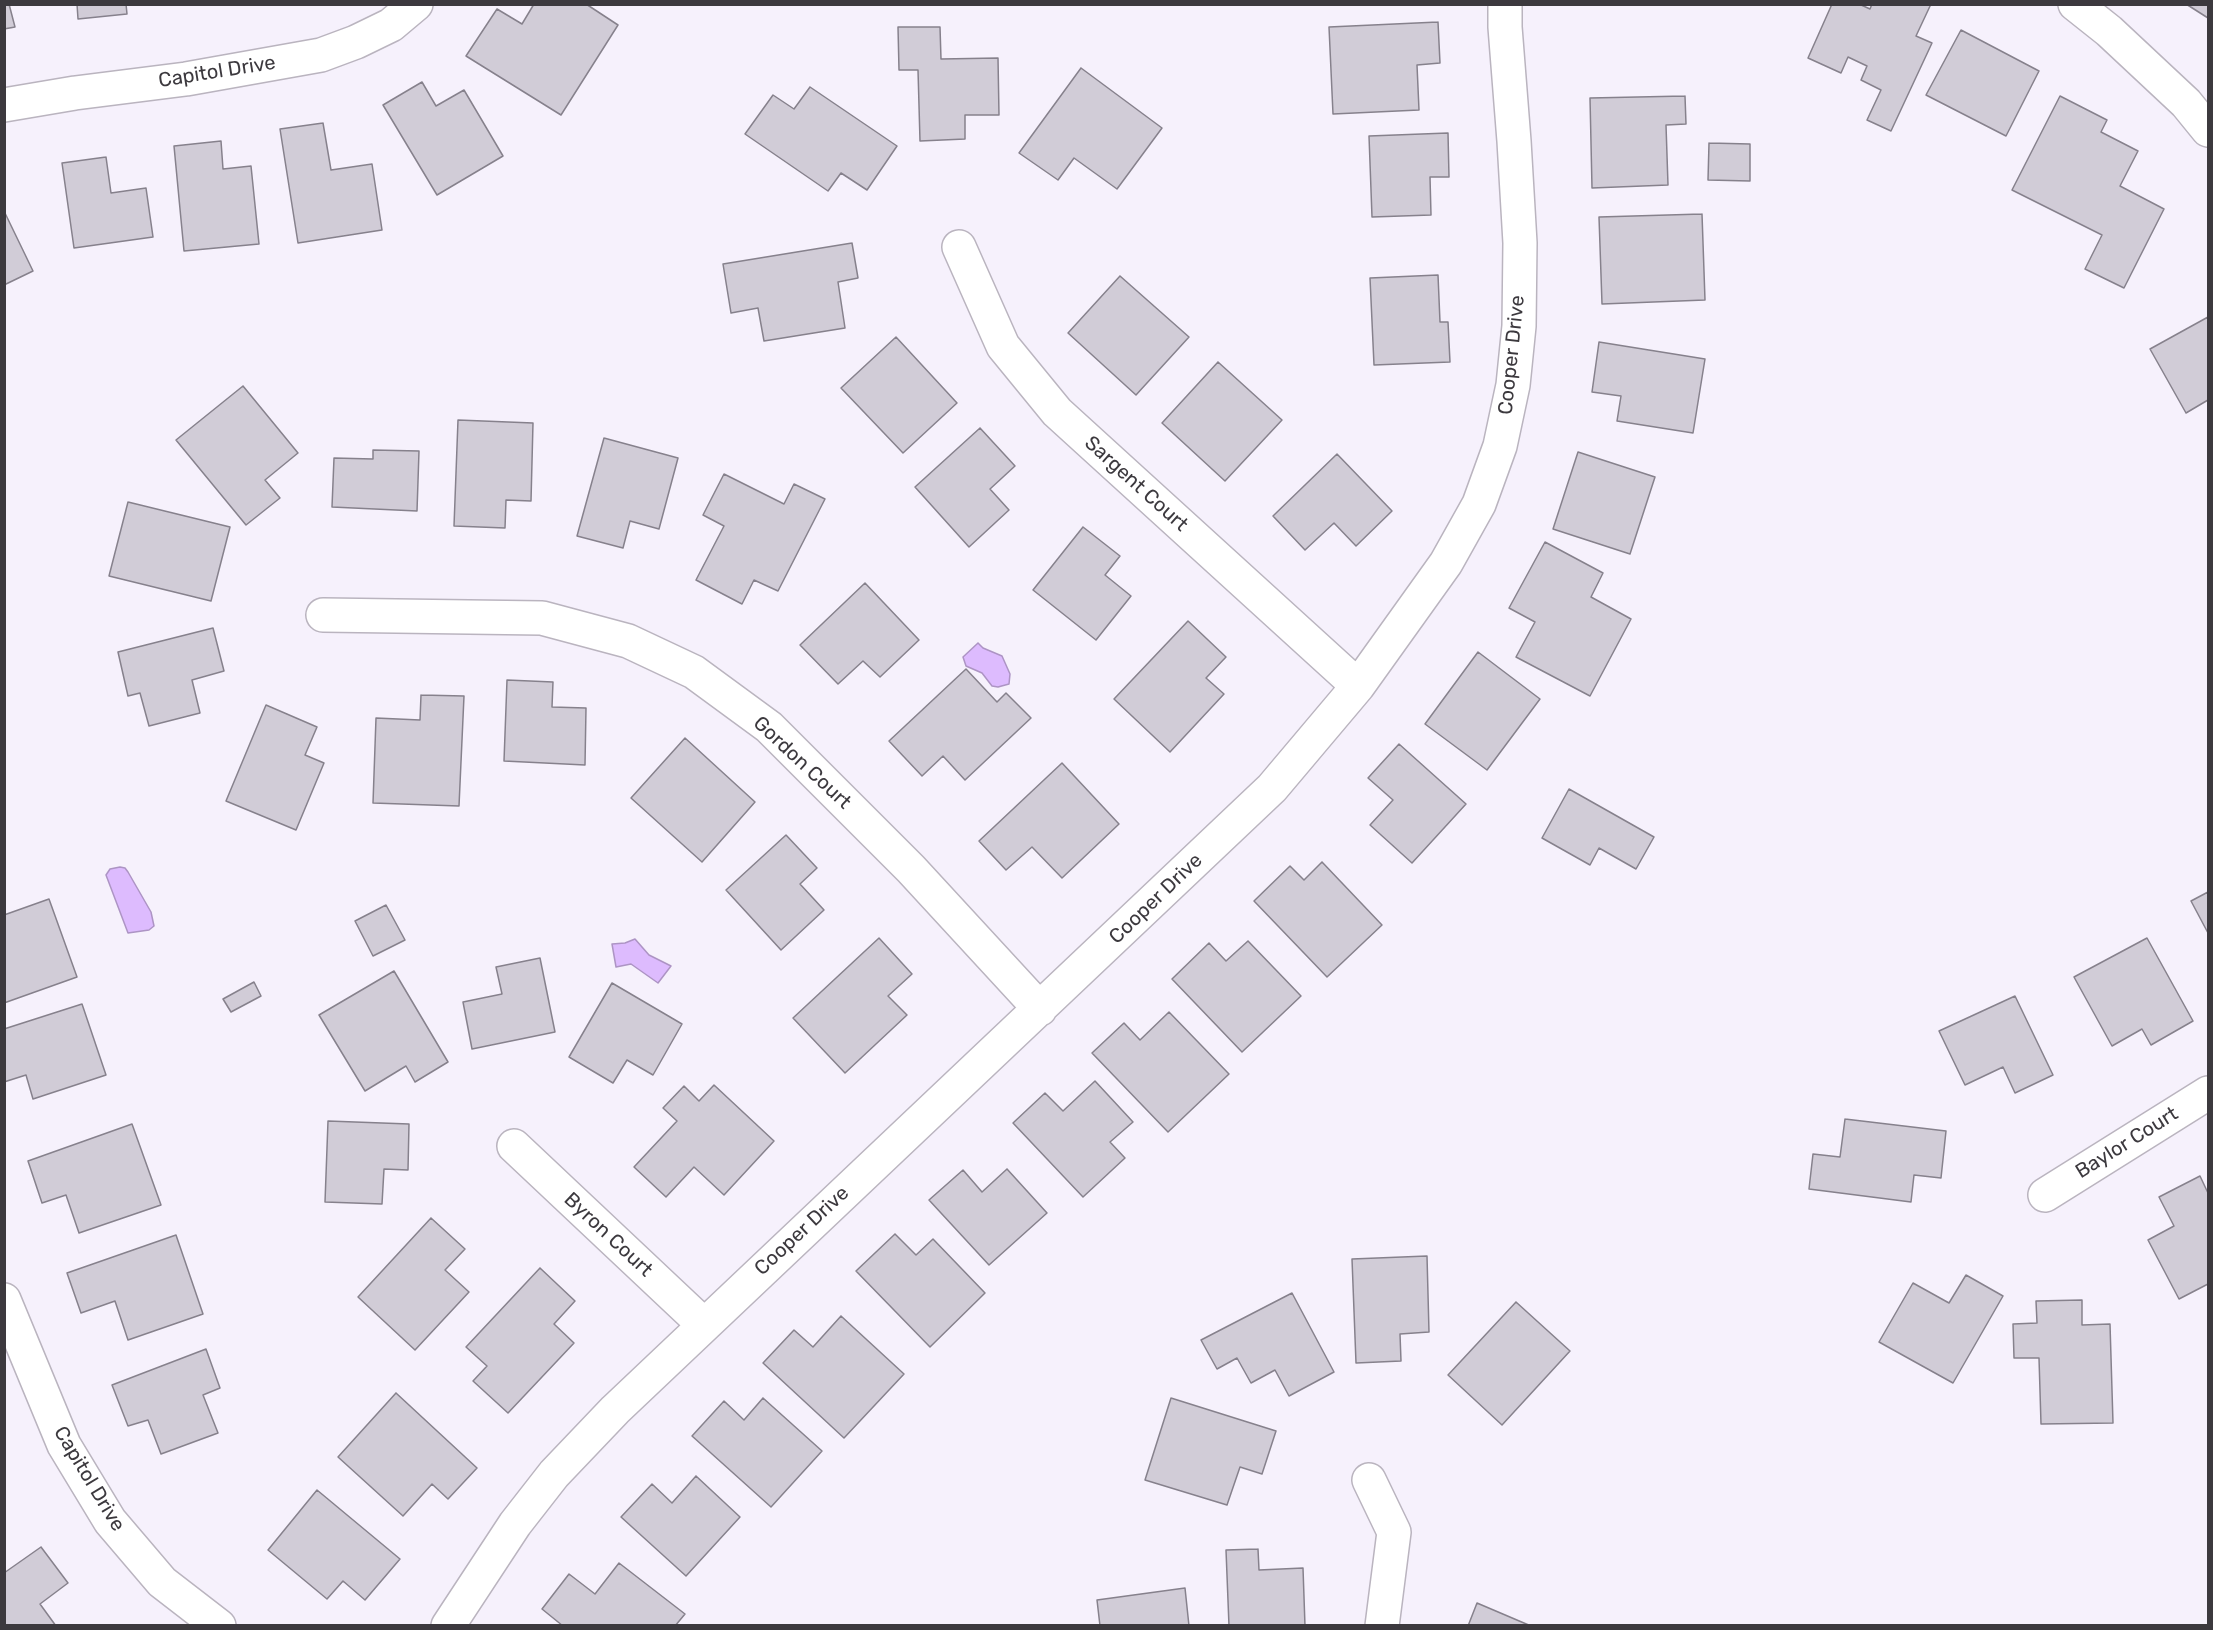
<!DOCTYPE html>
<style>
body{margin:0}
#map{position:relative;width:2213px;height:1630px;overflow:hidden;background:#f6f1fc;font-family:Rubik,sans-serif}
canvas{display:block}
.frame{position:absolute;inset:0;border:6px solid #3c393e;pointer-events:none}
</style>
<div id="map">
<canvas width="2213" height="1630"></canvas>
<div class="frame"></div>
</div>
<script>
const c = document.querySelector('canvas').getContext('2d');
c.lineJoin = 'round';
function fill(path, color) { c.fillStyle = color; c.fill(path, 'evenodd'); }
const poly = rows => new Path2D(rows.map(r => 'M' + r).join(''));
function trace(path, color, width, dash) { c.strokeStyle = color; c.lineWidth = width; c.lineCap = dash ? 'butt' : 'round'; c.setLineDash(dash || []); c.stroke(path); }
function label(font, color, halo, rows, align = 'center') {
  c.font = font + ' Rubik,sans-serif'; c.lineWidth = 4.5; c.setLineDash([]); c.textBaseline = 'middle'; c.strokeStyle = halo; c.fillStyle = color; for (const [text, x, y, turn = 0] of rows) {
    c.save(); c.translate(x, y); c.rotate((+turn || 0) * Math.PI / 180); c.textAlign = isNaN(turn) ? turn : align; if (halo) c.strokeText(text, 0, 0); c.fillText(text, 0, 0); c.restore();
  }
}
const water = poly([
 [978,643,983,648,1002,656,1010,674,1009,684,998,687,992,686,982,673,966,666,963,657,978,643],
 [120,867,125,868,128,872,151,912,154,926,149,930,128,933,106,875,110,869,120,867],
 [635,939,649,955,671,966,658,983,631,964,616,967,612,944,625,943,635,939]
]);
fill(water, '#ddbbfe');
trace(water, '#ad94c4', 1.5);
const building = poly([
 [4,4,9,4,15,27,4,29,4,4],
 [77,4,126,4,127,14,78,19,77,4],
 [534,4,586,4,618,25,561,115,466,56,497,9,522,24,534,4],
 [1832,4,1859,4,1870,9,1872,4,1931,4,1916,36,1932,43,1891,131,1867,120,1881,90,1861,80,1867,66,1848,57,1841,73,1808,58,1832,4],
 [2186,4,2208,4,2208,18,2186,4],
 [1438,22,1440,63,1417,65,1419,110,1333,114,1329,27,1438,22],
 [898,27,940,27,941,59,998,58,999,115,965,115,965,139,920,141,918,70,899,70,898,27],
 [1961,30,2039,71,2006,136,1926,95,1961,30],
 [1081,68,1162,128,1117,189,1074,158,1058,180,1019,153,1081,68],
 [422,82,436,106,464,90,503,156,437,195,383,105,422,82],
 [810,87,897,146,867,190,841,173,828,191,745,134,773,95,794,109,810,87],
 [1685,96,1686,124,1666,125,1668,185,1592,188,1590,98,1685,96],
 [2060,96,2107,120,2101,132,2138,151,2120,186,2164,209,2124,288,2085,269,2102,235,2012,190,2060,96],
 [323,123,331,170,372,164,382,230,298,243,280,129,323,123],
 [1448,133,1449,177,1430,177,1431,215,1372,217,1369,136,1448,133],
 [221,141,223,169,251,166,259,244,184,251,174,146,221,141],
 [1709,143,1750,144,1750,181,1708,180,1709,143],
 [106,157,111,193,146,188,153,237,74,248,62,163,106,157],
 [4,211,33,271,4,285,4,211],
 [1702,214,1705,300,1602,304,1599,217,1702,214],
 [852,243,858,278,838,282,845,328,764,341,758,308,731,313,723,264,852,243],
 [1438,275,1440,322,1448,322,1450,362,1374,365,1370,278,1438,275],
 [1120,276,1189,337,1136,395,1068,333,1120,276],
 [2208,317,2208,400,2186,413,2150,349,2208,317],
 [896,337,957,403,903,453,841,388,896,337],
 [1599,342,1705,359,1693,433,1617,421,1621,396,1592,392,1599,342],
 [1218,362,1282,420,1225,481,1162,423,1218,362],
 [243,386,298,453,265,480,280,498,246,525,176,440,243,386],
 [458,420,533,423,531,501,506,500,505,528,454,526,458,420],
 [980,428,1015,466,990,489,1009,510,969,547,915,487,980,428],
 [604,438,678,458,659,529,630,521,623,548,577,536,604,438],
 [373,450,419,451,417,511,332,507,334,458,373,459,373,450],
 [1578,452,1655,477,1630,554,1553,529,1578,452],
 [1337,454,1392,511,1356,546,1334,523,1305,550,1273,516,1337,454],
 [724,474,784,504,794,484,825,499,778,591,754,580,742,604,696,580,724,526,703,515,724,474],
 [128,502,230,527,211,601,109,576,128,502],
 [1083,527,1120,556,1105,575,1131,596,1096,640,1033,590,1083,527],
 [1545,542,1603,573,1591,597,1631,619,1590,696,1516,657,1535,622,1509,608,1545,542],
 [865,583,919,640,880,677,863,661,838,684,800,645,865,583],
 [1188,621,1226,657,1206,678,1224,694,1170,752,1114,699,1188,621],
 [213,628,224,671,192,680,200,713,149,726,140,693,128,696,118,652,213,628],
 [1478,652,1540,699,1487,770,1425,724,1478,652],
 [966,669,997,702,1006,693,1031,718,965,780,943,756,922,776,889,741,966,669],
 [507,680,553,682,552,707,586,708,585,765,504,761,507,680],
 [421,695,464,696,459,806,373,803,376,718,420,720,421,695],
 [266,705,317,727,305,755,324,763,296,830,226,801,266,705],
 [685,738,755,802,702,862,631,798,685,738],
 [1399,744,1466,804,1412,863,1370,825,1393,800,1368,778,1399,744],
 [1062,763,1119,824,1062,878,1032,847,1006,870,979,841,1062,763],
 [1569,789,1654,837,1636,869,1599,848,1590,865,1542,838,1569,789],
 [786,835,817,868,800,884,824,910,781,950,726,890,786,835],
 [1322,862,1382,925,1327,977,1254,901,1290,866,1304,880,1322,862],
 [2208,892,2208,933,2191,901,2208,892],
 [49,899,77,977,4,1003,4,915,49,899],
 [386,905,405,940,373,956,355,921,386,905],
 [879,938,912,974,888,996,907,1015,845,1073,793,1018,879,938],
 [2147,938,2193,1021,2151,1045,2142,1029,2112,1046,2074,977,2147,938],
 [1248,941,1301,996,1242,1052,1172,979,1209,943,1226,961,1248,941],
 [540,958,555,1032,472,1049,463,1002,502,994,496,967,540,958],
 [394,971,448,1062,415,1082,406,1066,365,1091,319,1015,394,971],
 [254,982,261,996,231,1012,223,999,254,982],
 [612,983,682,1024,653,1075,627,1060,613,1083,569,1057,612,983],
 [2015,996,2053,1075,2015,1093,2003,1067,1965,1085,1939,1031,2015,996],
 [82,1004,106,1075,33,1099,26,1075,4,1082,4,1029,82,1004],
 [1169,1012,1229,1074,1168,1132,1092,1053,1124,1023,1140,1040,1169,1012],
 [1095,1081,1133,1122,1110,1142,1125,1158,1083,1197,1013,1123,1045,1093,1063,1111,1095,1081],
 [714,1085,774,1141,724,1195,694,1167,666,1197,634,1167,677,1121,663,1108,684,1086,699,1101,714,1085],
 [1845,1119,1946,1131,1941,1178,1914,1175,1911,1202,1809,1189,1813,1154,1840,1157,1845,1119],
 [328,1121,409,1124,408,1170,384,1169,382,1204,325,1202,328,1121],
 [132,1124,161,1205,79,1233,66,1195,42,1203,28,1161,132,1124],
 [1007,1169,1047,1213,989,1265,929,1200,963,1170,982,1192,1007,1169],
 [2200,1176,2208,1193,2208,1284,2179,1299,2148,1240,2174,1226,2159,1197,2200,1176],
 [431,1218,465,1249,445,1270,469,1292,415,1350,358,1297,431,1218],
 [895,1234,916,1255,933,1239,985,1293,930,1347,856,1271,895,1234],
 [176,1235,203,1314,128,1340,115,1301,81,1313,67,1273,176,1235],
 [1427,1256,1429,1332,1400,1334,1401,1361,1356,1363,1352,1259,1427,1256],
 [540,1268,575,1301,554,1324,574,1343,508,1413,473,1381,487,1366,466,1347,540,1268],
 [1966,1275,2003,1296,1953,1383,1879,1342,1913,1283,1949,1303,1966,1275],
 [1292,1293,1334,1372,1289,1396,1275,1370,1251,1383,1237,1358,1217,1369,1201,1340,1292,1293],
 [2082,1300,2082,1325,2110,1324,2113,1423,2041,1424,2039,1358,2014,1358,2013,1324,2037,1323,2036,1301,2082,1300],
 [1516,1302,1570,1351,1502,1425,1448,1375,1516,1302],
 [841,1316,904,1374,844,1438,763,1363,794,1330,813,1347,841,1316],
 [206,1349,220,1388,203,1395,218,1433,161,1454,148,1420,128,1426,112,1385,206,1349],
 [396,1393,477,1468,448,1499,432,1484,403,1516,338,1457,396,1393],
 [763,1398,822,1451,771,1507,692,1436,724,1401,744,1420,763,1398],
 [1171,1398,1276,1431,1262,1474,1240,1467,1227,1505,1145,1480,1171,1398],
 [696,1476,740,1517,686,1576,621,1517,652,1484,672,1503,696,1476],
 [317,1490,400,1559,365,1600,343,1581,327,1599,268,1550,317,1490],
 [41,1547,68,1583,40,1604,56,1626,4,1626,4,1573,41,1547],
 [1258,1549,1259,1570,1303,1568,1305,1626,1229,1626,1226,1550,1258,1549],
 [619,1563,685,1614,675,1626,563,1626,542,1609,569,1574,595,1594,619,1563],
 [1185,1588,1189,1626,1100,1626,1097,1600,1185,1588],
 [1477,1603,1531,1626,1468,1626,1477,1603]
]);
fill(building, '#d1ccd7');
trace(building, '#86818c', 1.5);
const street = poly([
 [4,105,75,93,186,79,321,55,356,42,391,25,416,4],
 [959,247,1003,346,1057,412,1358,686],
 [323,615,542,618,628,641,694,672,769,727,911,869,1040,1009],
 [514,1146,703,1324],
 [2045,1195,2208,1093],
 [4,1300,64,1445,110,1521,162,1582,219,1626],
 [1369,1480,1394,1532,1382,1626],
 [448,1626,515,1524,554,1474,615,1410,1272,788,1358,686,1446,563,1479,504,1500,446,1513,385,1519,326,1520,243,1514,141,1505,27,1505,4]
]);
const secondary = poly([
 [2075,4,2109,31,2186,103,2208,130]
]);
trace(street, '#bab4bf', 36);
trace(secondary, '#bab4bf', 36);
trace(street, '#fff', 33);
trace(secondary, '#fff', 33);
label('20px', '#3c393e', '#fff', [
 ["Capitol Drive",217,72,-9],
 ["Cooper Drive",1512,355,-84],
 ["Sargent Court",1136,484,42],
 ["Gordon Court",802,763,43],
 ["Cooper Drive",1156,899,-44],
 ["Baylor Court",2127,1143,-32],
 ["Cooper Drive",802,1231,-43],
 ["Byron Court",608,1235,43],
 ["Capitol Drive",89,1479,59]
]);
</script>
